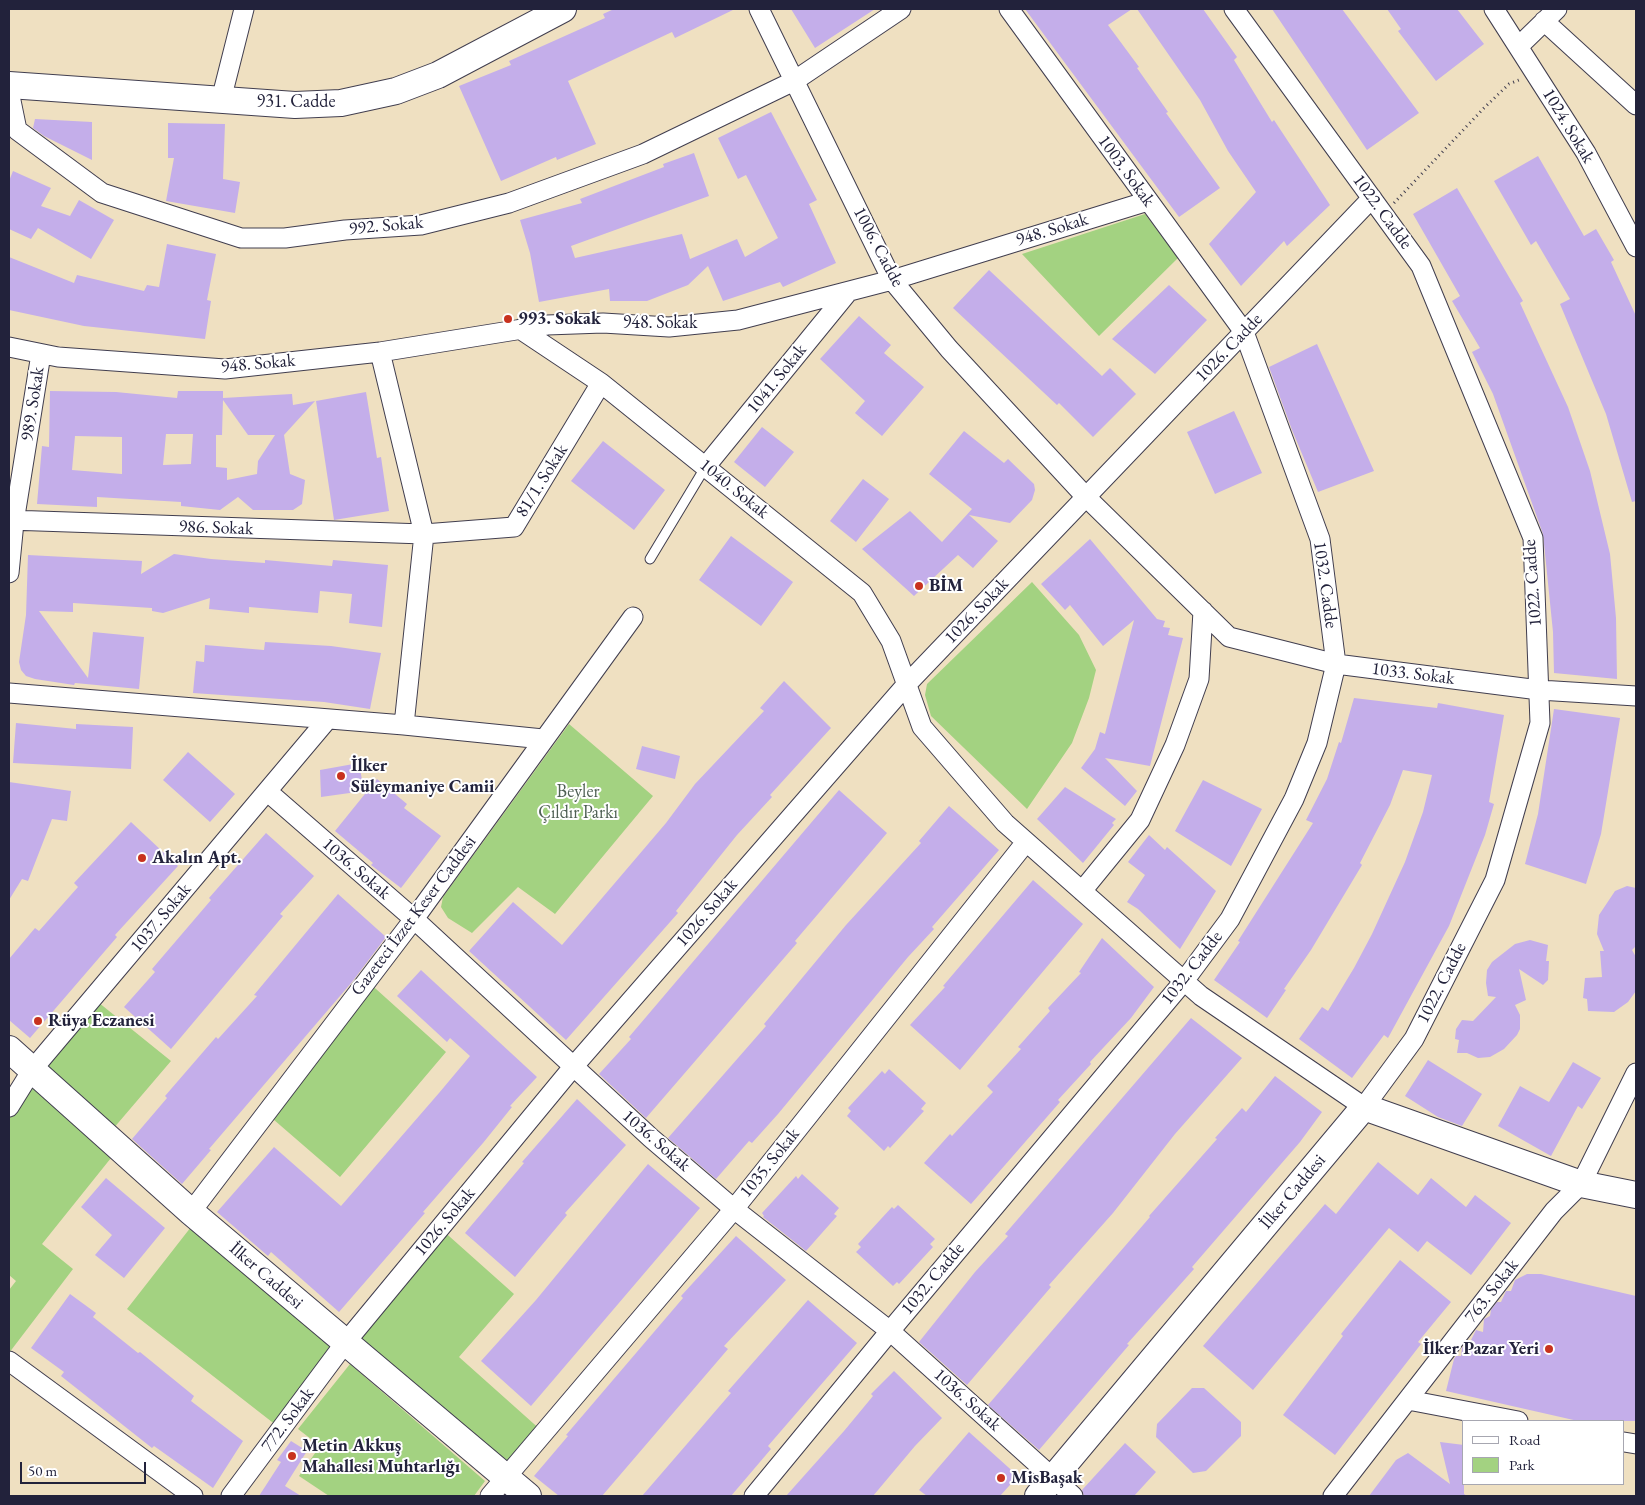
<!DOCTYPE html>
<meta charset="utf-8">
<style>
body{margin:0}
#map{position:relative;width:1645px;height:1505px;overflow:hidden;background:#efe0c1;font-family:"EB Garamond",serif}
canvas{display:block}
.frame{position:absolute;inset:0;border:10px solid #22223b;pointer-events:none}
.legend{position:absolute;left:1462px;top:1420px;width:162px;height:65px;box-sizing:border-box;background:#fff;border:1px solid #a7a7b1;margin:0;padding:6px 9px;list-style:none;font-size:15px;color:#22223b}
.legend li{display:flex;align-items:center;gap:10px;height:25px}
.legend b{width:25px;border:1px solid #a7a7b1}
.scale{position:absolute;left:20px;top:1462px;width:126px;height:22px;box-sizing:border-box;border:2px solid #22223b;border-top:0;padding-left:6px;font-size:15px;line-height:18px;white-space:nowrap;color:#22223b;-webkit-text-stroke:4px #fff;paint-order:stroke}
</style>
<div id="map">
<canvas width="1645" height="1505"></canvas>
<div class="frame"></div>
<ul class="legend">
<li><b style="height:6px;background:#fff"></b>Road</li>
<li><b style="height:14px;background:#a3d281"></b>Park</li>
</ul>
<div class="scale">50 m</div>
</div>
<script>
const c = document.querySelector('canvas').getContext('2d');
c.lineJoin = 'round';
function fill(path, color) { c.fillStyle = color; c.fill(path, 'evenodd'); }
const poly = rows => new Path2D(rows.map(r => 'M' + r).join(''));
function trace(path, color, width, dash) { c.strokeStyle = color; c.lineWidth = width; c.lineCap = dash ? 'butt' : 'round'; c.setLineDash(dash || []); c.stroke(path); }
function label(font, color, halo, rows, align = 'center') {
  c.font = font + ' "EB Garamond",serif'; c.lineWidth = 4; c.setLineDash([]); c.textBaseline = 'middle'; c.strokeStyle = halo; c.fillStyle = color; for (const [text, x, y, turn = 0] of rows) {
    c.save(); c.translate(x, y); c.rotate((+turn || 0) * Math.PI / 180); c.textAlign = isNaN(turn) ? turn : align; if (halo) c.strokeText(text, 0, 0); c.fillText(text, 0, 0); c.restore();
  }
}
fill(poly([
 [1145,214,1178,258,1099,336,1022,254],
 [1032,582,1079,635,1096,670,1089,698,1072,743,1027,809,931,716,925,695,927,684],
 [569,724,653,796,555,914,518,887,472,933,448,918,441,907,443,897],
 [366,980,446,1052,340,1177,266,1113],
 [93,998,171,1061,107,1136,119,1148,42,1244,73,1269,9,1353,9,1290,16,1281,9,1275,9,1107],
 [198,1218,345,1343,440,1228,514,1294,459,1357,543,1432,505,1477,345,1343,281,1429,127,1309],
 [350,1364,485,1481,474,1496,329,1496,299,1476,320,1446,298,1429]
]), '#a3d281');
fill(poly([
 [614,9,735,9,675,38,672,32,568,81,596,144,557,160,556,157,501,181,459,86,511,65,509,61,605,18,603,14],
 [791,9,875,9,815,48],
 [1025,9,1132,9,1108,25,1139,67,1137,68,1168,112,1166,113,1220,188,1179,217],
 [1137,9,1203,9,1237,57,1234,60,1272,122,1274,120,1330,205,1287,246,1284,241,1241,286,1209,244,1256,192,1228,151,1200,100],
 [1272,9,1342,9,1419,113,1367,150],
 [1387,9,1457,9,1484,44,1436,81,1398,31,1401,29],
 [771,112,817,200,809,204,836,263,783,287,780,282,723,301,708,266,688,285,647,301,610,301,609,289,539,302,530,253,520,220,582,203,580,199,664,167,663,164,694,153,709,196,571,246,575,258,682,234,690,259,737,239,745,257,778,238,746,175,738,179,718,138],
 [35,119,92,122,92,160,44,136,33,128],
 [168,123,225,124,223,179,240,182,235,213,166,201,174,158,168,158],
 [1538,156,1584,236,1596,229,1614,260,1611,262,1636,316,1636,501,1632,502,1606,414,1560,304,1570,299,1536,241,1531,245,1494,181],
 [13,171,51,188,41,206,70,216,79,200,114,220,91,259,38,228,31,239,9,229,9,181],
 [1457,188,1523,301,1520,303,1568,407,1590,471,1610,554,1616,618,1617,679,1554,673,1553,632,1543,534,1493,394,1472,352,1480,348,1452,301,1460,296,1413,214],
 [167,244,216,254,207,300,211,301,205,339,84,326,9,310,9,257,74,283,77,275,144,291,147,285,159,287],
 [989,270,1102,376,1110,368,1136,394,1093,437,1059,403,1057,405,953,308],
 [1169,285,1207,320,1155,374,1112,339],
 [859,316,891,345,884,353,924,387,882,436,855,413,865,401,820,359],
 [1317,344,1374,471,1318,492,1292,430,1269,367],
 [50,391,116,392,177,398,178,391,223,391,223,398,292,394,293,405,315,401,284,435,290,474,305,480,302,504,293,510,253,510,238,497,220,510,181,506,181,502,97,497,97,507,37,504,42,446,49,447],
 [223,400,248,435,275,435,258,461,257,474,227,480,227,468,216,467,216,435,222,435],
 [166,434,193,434,191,464,163,465],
 [75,436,122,437,122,474,72,470],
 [366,392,377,458,381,457,389,511,334,520,316,401],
 [1234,411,1262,473,1215,494,1187,432],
 [762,427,794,452,765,487,734,462],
 [964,431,1004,463,1008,459,1034,484,1035,490,1032,500,1010,523,969,515,998,541,973,568,958,555,914,596,862,549,910,511,942,542,972,509,929,474],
 [603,441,665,490,634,530,571,481],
 [863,479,889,499,856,542,830,521],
 [731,536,793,582,761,626,699,580],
 [1090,539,1157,619,1165,621,1163,627,1170,628,1168,635,1183,638,1150,766,1105,758,1137,791,1125,806,1081,768,1095,749,1100,732,1105,734,1134,620,1103,646,1070,605,1065,610,1041,584],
 [174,554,211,559,265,563,265,560,332,566,333,560,388,565,382,627,349,623,352,594,320,591,318,613,249,607,249,613,209,609,210,598,163,613,152,611,152,608,73,603,73,612,39,611,88,678,93,632,144,637,139,689,75,683,74,685,35,679,26,676,21,670,19,662,26,615,28,555,142,561,141,574],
 [265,642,331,646,381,653,370,709,324,702,193,693,196,661,204,662,205,645,264,650],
 [784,681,831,728,770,795,772,797,737,835,676,911,678,913,566,1040,469,951,513,902,562,945,666,823,695,784,764,711,760,708],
 [1354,698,1437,708,1438,703,1504,715,1489,802,1494,804,1485,835,1449,926,1388,1038,1384,1035,1352,1078,1299,1039,1322,1007,1328,1011,1354,968,1372,934,1405,862,1423,812,1432,775,1403,770,1390,805,1360,863,1362,865,1311,950,1284,989,1286,990,1267,1018,1214,980,1240,942,1238,941,1313,823,1306,820,1327,779,1339,742,1341,743],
 [1554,709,1620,718,1601,834,1586,884,1525,864,1538,814],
 [16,723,76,729,76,724,133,727,131,769,13,763],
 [642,746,680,756,675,779,636,769],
 [188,752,235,794,210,822,163,780],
 [359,763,364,791,321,797,320,770],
 [377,779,407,804,404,808,441,836,401,888,371,865,373,863,335,831],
 [1203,780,1262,809,1231,866,1175,831],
 [9,782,71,791,67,821,52,819,28,881,22,879,9,900],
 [1065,787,1116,819,1112,823,1114,825,1083,863,1037,819],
 [839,790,887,833,795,941,797,943,646,1118,599,1074,631,1039,629,1037],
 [949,806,999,850,932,927,934,929,908,957,778,1114,752,1143,749,1141,716,1179,668,1138,766,1026,764,1024,846,925,921,843,919,841],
 [131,822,178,866,115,935,117,937,30,1038,9,1020,9,959,35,928,39,931,78,887,74,883],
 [266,833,314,876,280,914,283,916,171,1049,124,1007,155,972,152,969,211,900,209,898],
 [1149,835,1165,850,1167,847,1216,891,1180,949,1138,909,1127,902,1145,875,1128,862],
 [1033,880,1083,924,960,1070,910,1025,945,987,943,986],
 [1627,886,1636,888,1636,946,1632,950,1636,957,1636,991,1628,1002,1614,1012,1588,1011,1587,999,1583,998,1585,978,1602,977,1600,951,1604,951,1597,934,1599,915,1615,891],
 [338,894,386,937,352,982,209,1149,211,1150,182,1184,132,1139,167,1098,165,1096,216,1037,218,1039,257,996,254,995],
 [1102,938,1154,987,1131,1018,1090,1062,1091,1064,1058,1100,1060,1102,971,1204,924,1163,950,1134,952,1136,993,1092,987,1086,1021,1049,1018,1047,1050,1011,1048,1008,1081,973,1079,972],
 [1530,940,1548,945,1546,961,1549,961,1548,980,1543,985,1519,969,1526,1000,1515,1005,1520,1015,1520,1029,1517,1035,1504,1049,1490,1057,1478,1058,1467,1053,1457,1053,1459,1040,1455,1039,1456,1029,1462,1020,1473,1021,1496,997,1488,996,1486,983,1487,970,1492,962,1515,944],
 [421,970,537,1077,510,1106,512,1107,483,1143,423,1212,425,1213,339,1312,271,1252,268,1256,217,1212,274,1147,341,1206,439,1093,470,1056,450,1038,447,1042,397,996],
 [1191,1018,1242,1058,1175,1134,1113,1213,1049,1285,1051,1287,967,1385,919,1342,975,1272,1008,1236,1005,1234],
 [1428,1060,1482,1094,1462,1126,1438,1117,1405,1096],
 [1573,1062,1601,1078,1582,1109,1578,1106,1551,1156,1498,1126,1520,1086,1549,1102],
 [889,1069,926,1103,921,1109,924,1111,890,1148,888,1146,884,1151,847,1116,851,1111,848,1108,882,1071,885,1074],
 [1275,1076,1322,1112,1300,1142,1192,1267,1194,1269,1127,1344,1129,1345,1039,1450,988,1405,1150,1217,1149,1216,1217,1139,1215,1138,1242,1108,1246,1112],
 [577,1099,626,1145,565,1213,567,1215,515,1277,465,1233,524,1163,522,1162],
 [1378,1162,1418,1195,1431,1178,1466,1207,1475,1195,1511,1223,1471,1275,1427,1241,1418,1252,1389,1228,1253,1390,1203,1346,1325,1204,1336,1214],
 [648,1164,700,1208,531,1406,481,1361,536,1300],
 [802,1174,839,1208,834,1214,837,1216,806,1251,763,1217,764,1216,762,1213,796,1176,798,1179],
 [106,1178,165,1228,124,1278,95,1255,112,1235,81,1207],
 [898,1205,935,1239,930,1244,933,1247,899,1284,897,1282,893,1286,856,1252,861,1247,858,1244,892,1207,894,1209],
 [736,1236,786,1280,724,1346,728,1349,602,1496,559,1496,534,1476,568,1436,566,1435,683,1298,681,1296],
 [1400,1260,1451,1302,1418,1342,1421,1344,1335,1455,1283,1415,1343,1336,1341,1334],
 [1527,1274,1541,1274,1636,1296,1636,1421,1578,1421,1446,1391,1454,1359,1456,1356,1461,1356,1462,1348,1467,1342,1470,1342,1476,1330,1483,1332,1484,1319,1490,1316,1491,1310,1497,1302,1501,1302,1506,1291,1511,1291,1515,1280],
 [70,1294,96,1313,93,1317,138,1353,140,1352,194,1396,191,1401,243,1441,213,1488,154,1446,152,1448,61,1376,64,1372,31,1348],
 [808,1300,857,1343,768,1446,771,1449,731,1496,642,1496,731,1393,728,1391],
 [894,1371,942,1418,915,1446,873,1496,786,1496,844,1431,873,1396,871,1394],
 [1192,1388,1204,1388,1241,1422,1241,1436,1206,1471,1193,1473,1156,1437,1157,1424],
 [969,1432,1018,1476,1000,1496,927,1496,919,1490],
 [291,1441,307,1451,285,1486,301,1496,259,1496,281,1462,277,1460],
 [1440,1442,1464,1445,1464,1494,1467,1496,1369,1496,1396,1460,1408,1453,1450,1484],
 [1125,1443,1156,1472,1134,1496,1084,1496,1082,1490]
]), '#c4aeea');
const lane = poly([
 [650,559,706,466]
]);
const street = poly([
 [759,9,892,280,949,349,1086,497,1229,637,1336,664,1539,690,1636,696],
 [1494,9,1586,153,1636,247],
 [1544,21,1636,105],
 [1519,46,1557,9],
 [9,91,17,130,102,193,241,238,285,238,345,230,421,225,509,203,643,154,794,81,901,9],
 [221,100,244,9],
 [520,329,601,383,862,593,891,641,922,727,1005,823,1201,996,1364,1107,1414,1039,1495,880,1540,723,1533,538,1421,266,1234,9],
 [9,347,58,357,225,369,380,352,547,325,603,323,669,327,738,320,892,280,1148,201],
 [706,466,848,292],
 [9,520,424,534,514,527,601,383],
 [9,573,14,522,41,354],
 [9,693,404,725,424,534,380,352],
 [404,725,543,739],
 [268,792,414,919,651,1138,734,1209,890,1331,1073,1496],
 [1082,891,1140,820,1175,745,1199,679,1203,611],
 [9,1107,32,1070,327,720],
 [191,1212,414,919,633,617],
 [9,1361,193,1496],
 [1408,1400,1518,1421],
 [1624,1442,1636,1444],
 [231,1496,345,1343,573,1067,907,684,1372,198],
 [490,1496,734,1209,1026,842],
 [754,1496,890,1331,1184,981,1230,919,1294,799,1317,743,1336,664,1320,539,1244,332,1009,9],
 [1333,1496,1554,1211,1581,1184,1636,1073]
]);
const secondary = poly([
 [9,85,295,105,341,103,396,91,438,75,563,9],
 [9,1049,191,1212,528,1496],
 [1038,1496,1364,1107,1581,1184,1636,1195]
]);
trace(lane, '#413e4f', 11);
trace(street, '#413e4f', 21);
trace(secondary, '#413e4f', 28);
trace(poly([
 [1394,203,1484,108,1509,84,1519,80]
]), '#413e4f', 3, [1, 4]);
trace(lane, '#fff', 9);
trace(street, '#fff', 19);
trace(secondary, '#fff', 26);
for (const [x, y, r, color] of [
 [508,319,5,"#c8321e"],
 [919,586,5,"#c8321e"],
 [341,776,5,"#c8321e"],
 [142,858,5,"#c8321e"],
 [38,1021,5,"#c8321e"],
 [1549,1349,5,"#c8321e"],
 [292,1456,5,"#c8321e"],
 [1001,1478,5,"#c8321e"]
]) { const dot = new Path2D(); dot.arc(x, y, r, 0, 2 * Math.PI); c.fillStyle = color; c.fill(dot); trace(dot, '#fff', 2); }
label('18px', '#22223b', '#fff', [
 ["931. Cadde",296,102],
 ["1024. Sokak",1568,126,59],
 ["1003. Sokak",1126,171,54],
 ["1022. Cadde",1382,212,54],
 ["992. Sokak",386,226,-5],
 ["948. Sokak",1052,230,-17],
 ["1006. Cadde",878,247,62],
 ["948. Sokak",660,323],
 ["1026. Cadde",1229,348,-46],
 ["948. Sokak",258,364,-5],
 ["1041. Sokak",777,379,-51],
 ["989. Sokak",33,404,-81],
 ["81/1. Sokak",542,481,-58],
 ["1040. Sokak",734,489,39],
 ["986. Sokak",216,528,2],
 ["1022. Cadde",1533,583,-94],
 ["1032. Cadde",1325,585,82],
 ["1026. Sokak",977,611,-46],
 ["1033. Sokak",1413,674,7],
 ["1036. Sokak",356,869,41],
 ["1026. Sokak",707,913,-49],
 ["Gazeteci İzzet Keser Caddesi",414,916,-53],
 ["1037. Sokak",161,918,-50],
 ["1032. Cadde",1192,968,-52],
 ["1022. Cadde",1442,983,-63],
 ["1036. Sokak",656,1141,41],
 ["1035. Sokak",770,1163,-51],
 ["İlker Caddesi",1293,1192,-50],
 ["1026. Sokak",445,1222,-50],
 ["İlker Caddesi",266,1276,41],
 ["1032. Cadde",933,1279,-50],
 ["763. Sokak",1492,1291,-52],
 ["1036. Sokak",967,1400,42],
 ["772. Sokak",288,1420,-53]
]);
label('bold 18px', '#22223b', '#fff', [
 ["993. Sokak",518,319],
 ["BİM",929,586],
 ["İlker",351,766],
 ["Süleymaniye Camii",351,787],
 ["Akalın Apt.",152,858],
 ["Rüya Eczanesi",48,1021],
 ["İlker Pazar Yeri",1539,1349,"right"],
 ["Metin Akkuş",302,1446],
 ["Mahallesi Muhtarlığı",302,1467],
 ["MisBaşak",1011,1478]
], 'left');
label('18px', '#4f6054', '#fff', [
 ["Beyler",578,792],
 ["Çıldır Parkı",578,813]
]);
</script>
